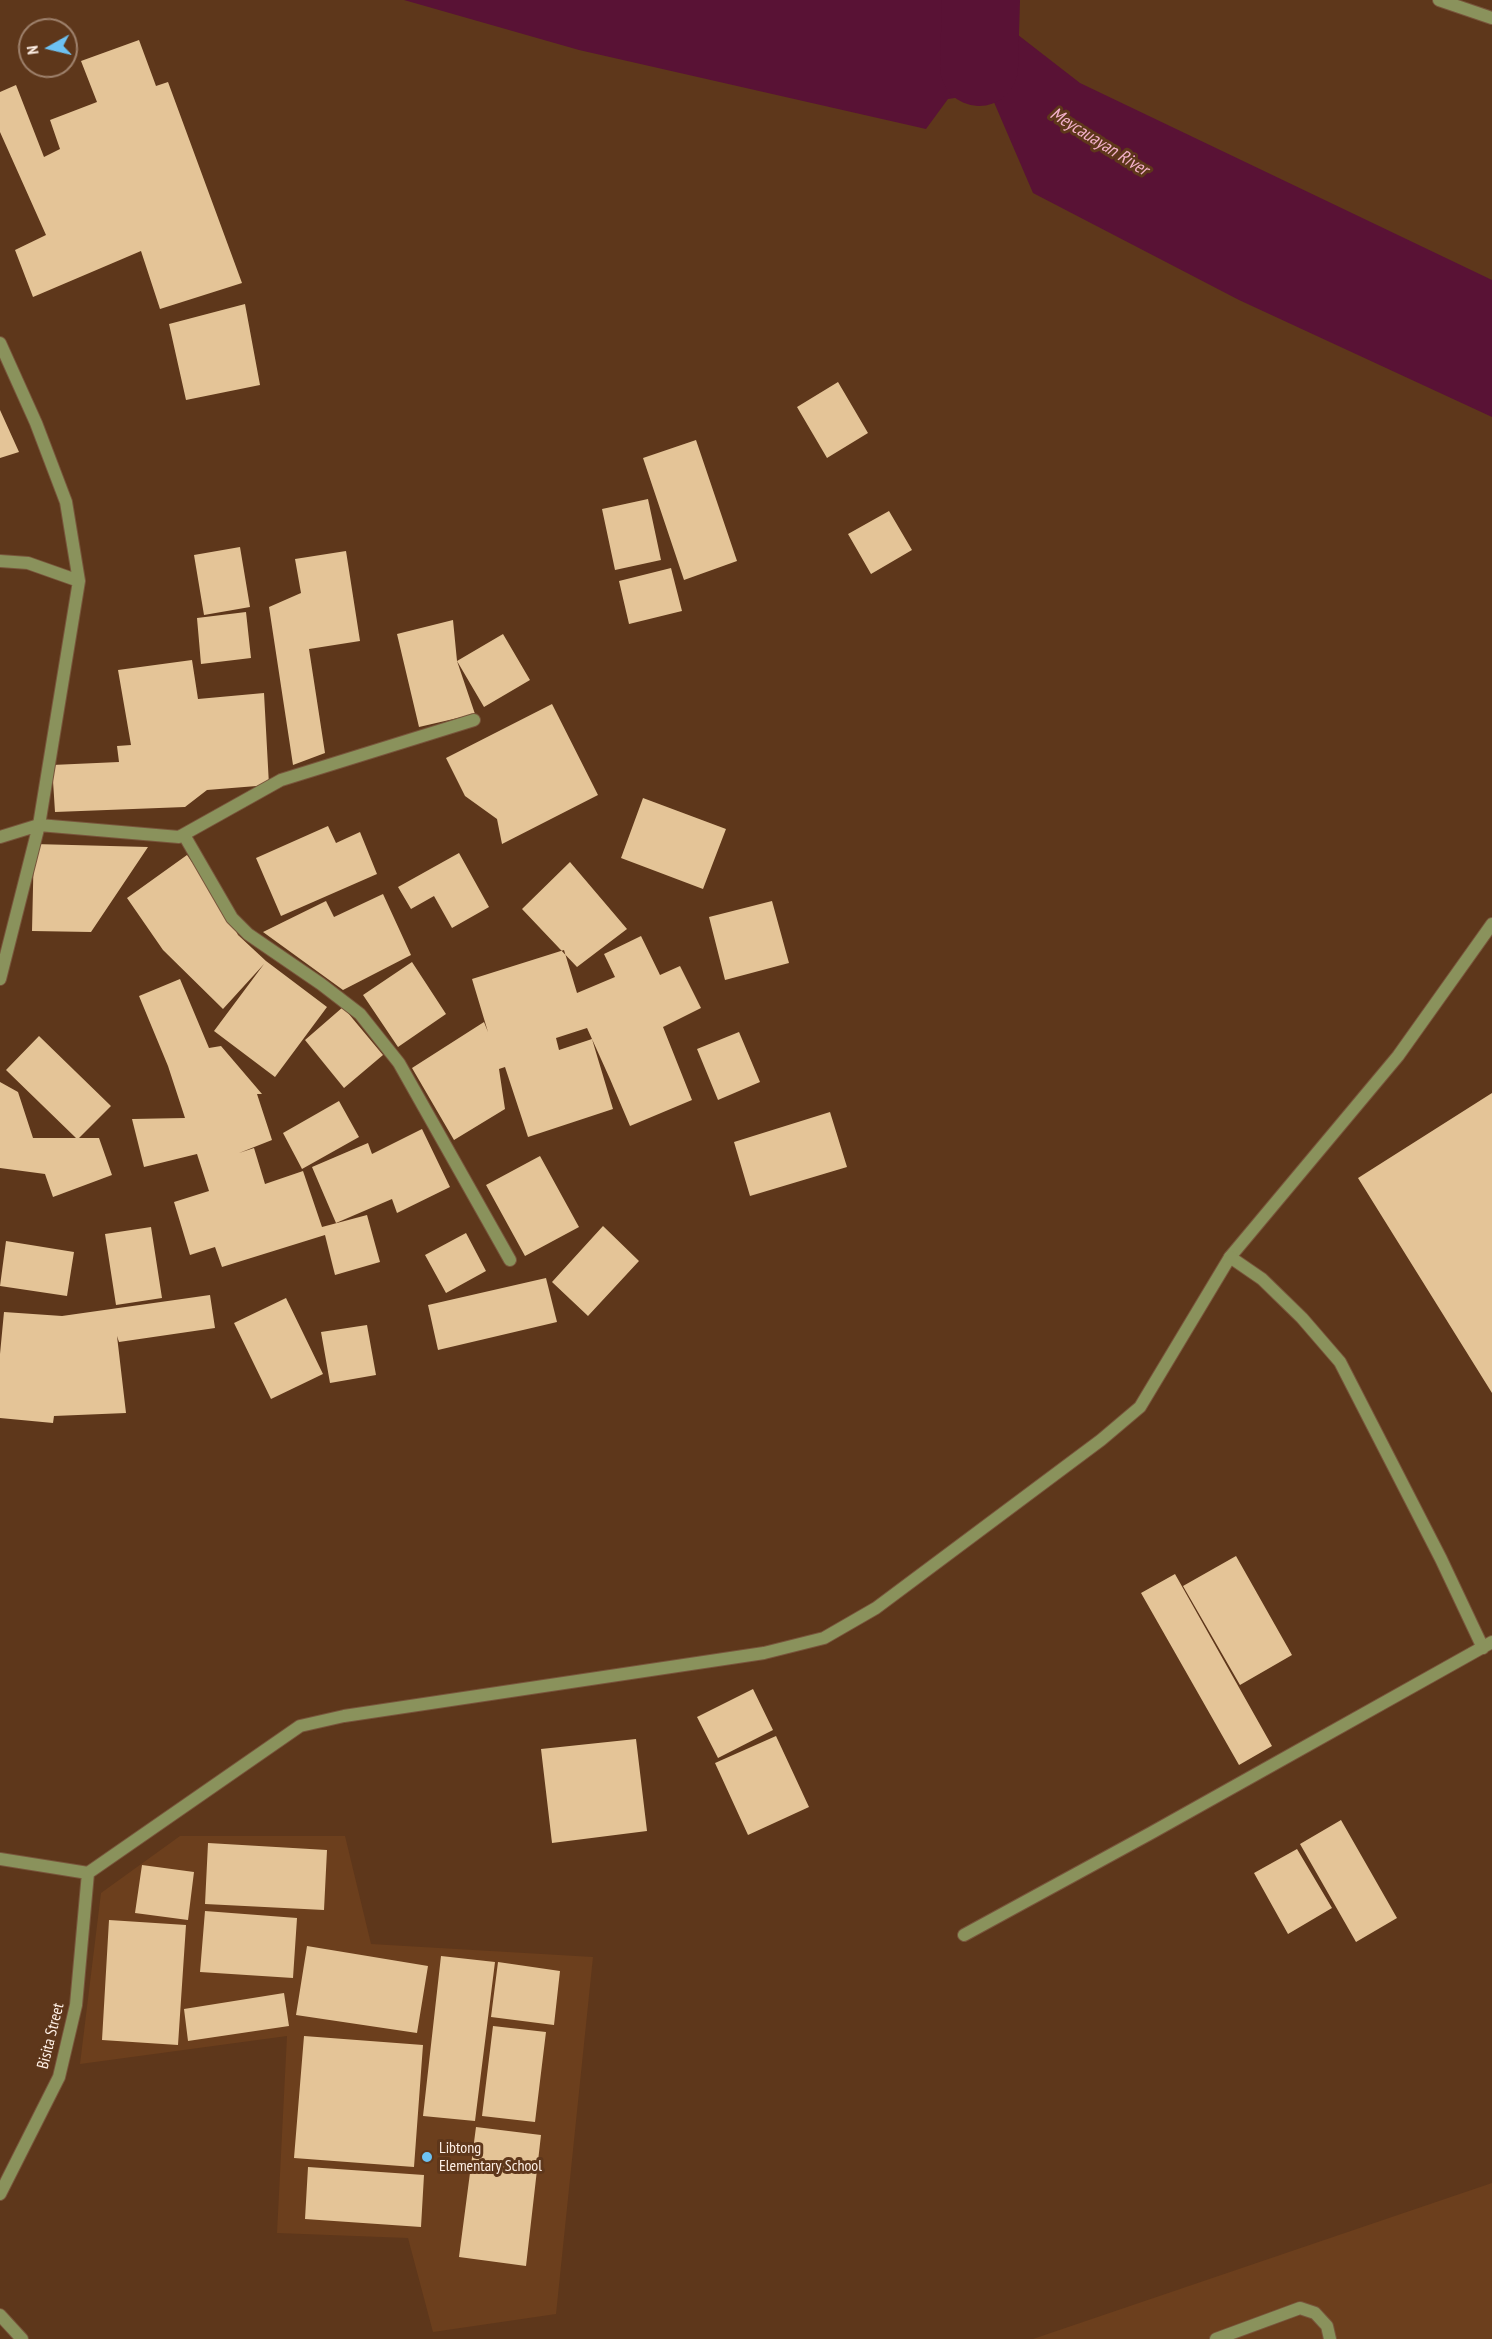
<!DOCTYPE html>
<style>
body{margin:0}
#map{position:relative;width:1492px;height:2339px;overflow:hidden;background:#5e371b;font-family:"PT Sans Narrow",sans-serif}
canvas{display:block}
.north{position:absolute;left:18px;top:18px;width:60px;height:60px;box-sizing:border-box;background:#5e371b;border:2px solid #9e816c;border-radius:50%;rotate:262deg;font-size:16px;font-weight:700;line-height:24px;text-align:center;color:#fff0e6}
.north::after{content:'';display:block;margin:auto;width:21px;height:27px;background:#6dc2f3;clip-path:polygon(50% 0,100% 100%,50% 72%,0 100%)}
</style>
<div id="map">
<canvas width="1492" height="2339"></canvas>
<div class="north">N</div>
</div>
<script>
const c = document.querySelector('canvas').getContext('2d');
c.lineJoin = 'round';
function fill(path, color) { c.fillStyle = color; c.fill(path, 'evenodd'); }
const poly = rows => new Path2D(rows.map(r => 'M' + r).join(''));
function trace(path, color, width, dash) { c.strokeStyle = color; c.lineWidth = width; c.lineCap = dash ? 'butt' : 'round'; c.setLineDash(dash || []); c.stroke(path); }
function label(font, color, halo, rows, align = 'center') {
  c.font = font + ' "PT Sans Narrow",sans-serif'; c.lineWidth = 6; c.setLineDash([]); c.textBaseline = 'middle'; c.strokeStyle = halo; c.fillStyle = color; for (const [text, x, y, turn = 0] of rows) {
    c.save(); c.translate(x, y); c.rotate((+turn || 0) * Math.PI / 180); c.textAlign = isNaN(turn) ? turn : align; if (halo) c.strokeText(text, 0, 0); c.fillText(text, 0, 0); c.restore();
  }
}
fill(poly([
 [180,1836,345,1836,371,1944,593,1957,556,2314,433,2332,408,2238,277,2233,287,2036,80,2064,101,1893],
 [1492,2183,1492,2339,1033,2339]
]), '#6c3f1d');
fill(poly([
 [404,0,973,0,1080,83,1492,280,1492,417,1239,300,1033,193,990,93,948,99,926,129,579,50]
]), '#591235');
trace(poly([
 [979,67,981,0]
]), '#591235', 78);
fill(poly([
 [139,40,156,86,168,82,242,283,160,309,141,251,33,297,15,250,46,235,0,132,0,92,16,85,44,157,60,149,50,120,97,102,81,61],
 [245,304,260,385,186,400,169,324],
 [838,382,868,433,827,458,797,407],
 [0,410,19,452,0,458],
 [696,440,737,561,684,580,643,458],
 [648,499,661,560,615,570,602,509],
 [889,511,912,550,871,574,848,534],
 [240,547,250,607,204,615,194,555],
 [346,551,360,641,309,649,325,753,293,765,269,607,301,593,295,559],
 [671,568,682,611,629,624,619,581],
 [246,612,251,658,201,664,197,618],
 [453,620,457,661,503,634,530,680,484,707,457,661,475,714,419,727,397,634],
 [192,660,198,699,264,693,269,785,207,790,185,807,55,812,52,765,119,762,117,746,131,745,118,670],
 [552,704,598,795,502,844,497,819,465,796,446,758],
 [643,798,726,829,703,889,621,858],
 [328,826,336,843,360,832,377,874,281,916,256,858],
 [34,844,148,847,91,932,32,931],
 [459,853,489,907,452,928,434,896,411,909,398,887],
 [187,855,224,907,238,935,266,961,327,1007,275,1077,214,1031,264,964,223,1009,163,950,127,898],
 [570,862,627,929,577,967,522,909],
 [383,894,411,955,343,990,263,932,326,901,334,917],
 [772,901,789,963,725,980,709,917],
 [641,936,660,975,680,966,701,1008,663,1027,692,1100,630,1126,610,1079,592,1039,587,1028,556,1038,559,1050,592,1039,613,1109,528,1137,505,1067,499,1069,505,1109,454,1140,412,1068,484,1022,488,1032,472,979,564,950,577,993,615,977,604,954],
 [412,962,446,1014,398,1047,363,995],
 [180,979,209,1048,221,1046,262,1094,257,1094,272,1140,239,1153,254,1148,265,1184,303,1171,322,1227,367,1215,380,1262,335,1275,325,1235,222,1267,215,1247,190,1255,174,1202,209,1191,197,1154,144,1167,132,1119,185,1118,168,1066,139,996],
 [343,1007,383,1055,344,1088,305,1040],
 [739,1032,760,1082,718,1100,697,1049],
 [39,1036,111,1106,79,1138,99,1138,112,1175,53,1197,45,1174,0,1168,0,1082,18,1092,33,1138,76,1138,6,1070],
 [1492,1093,1492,1393,1358,1178],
 [339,1101,359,1137,302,1169,283,1133],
 [830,1112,847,1167,750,1196,734,1142],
 [422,1129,450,1187,397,1213,392,1199,336,1223,312,1167,368,1143,372,1154],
 [540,1156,579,1227,525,1256,486,1185],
 [603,1226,639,1261,588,1316,552,1282],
 [151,1227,162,1298,116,1305,105,1234],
 [466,1233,486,1271,446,1293,425,1255],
 [6,1241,74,1252,67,1296,0,1286],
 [546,1278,557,1322,438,1350,428,1305],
 [210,1295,215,1328,119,1342,117,1336,126,1413,54,1416,53,1423,0,1418,0,1354,4,1312,62,1316],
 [286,1298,323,1374,271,1399,234,1323],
 [367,1325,376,1375,330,1383,321,1332],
 [1236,1556,1292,1655,1240,1685,1183,1586],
 [1175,1574,1272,1746,1239,1765,1141,1593],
 [753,1689,773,1730,718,1758,697,1717],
 [776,1736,809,1807,748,1835,715,1763],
 [636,1739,647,1831,552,1843,541,1749],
 [1341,1820,1397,1918,1356,1942,1300,1844],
 [208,1843,327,1850,324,1910,205,1904],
 [1297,1849,1332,1908,1288,1934,1254,1873],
 [142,1865,194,1872,188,1920,135,1913],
 [205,1911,297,1918,293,1978,200,1972],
 [109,1920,186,1925,178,2045,102,2040],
 [307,1946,428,1966,417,2033,296,2015],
 [441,1956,495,1962,475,2121,423,2116],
 [498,1962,560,1971,554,2025,491,2017],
 [284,1993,289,2026,188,2041,184,2009],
 [493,2026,546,2032,535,2122,482,2116],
 [304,2036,423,2045,414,2167,294,2158],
 [476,2127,541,2135,526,2266,459,2257],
 [308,2167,424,2175,421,2227,305,2219]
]), '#e4c497');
const lane = poly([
 [1439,0,1492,18],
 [0,343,36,423,66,502,79,581,39,825],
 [0,561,28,563,79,581],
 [1230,1257,1398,1056,1492,924],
 [1216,2339,1300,2308,1315,2313,1327,2326,1330,2339]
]);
const street = poly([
 [184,835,232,918,248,934,321,984,360,1014,399,1063,510,1260],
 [0,837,39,825,179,837,281,780,474,720],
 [0,979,39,825],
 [0,1859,88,1873,300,1726,344,1716,764,1653,824,1638,876,1608,1101,1440,1140,1407,1230,1257,1262,1279,1302,1318,1340,1362,1441,1559,1483,1648],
 [964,1935,1151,1833,1492,1642],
 [0,2194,59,2077,76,2005,88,1873],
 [0,2315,22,2339]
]);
trace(lane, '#78553b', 14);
trace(street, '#78553b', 14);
trace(lane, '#8a925c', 12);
trace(street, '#8a925c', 12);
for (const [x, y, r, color] of [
 [427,2157,6,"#6dc2f3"]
]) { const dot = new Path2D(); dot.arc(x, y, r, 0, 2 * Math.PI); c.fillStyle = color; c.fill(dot); trace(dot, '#5e371b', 2); }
label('16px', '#fff0e6', '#5e371b', [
 ["Bisita Street",51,2036,-76]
]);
label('16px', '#fff0e6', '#5e371b', [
 ["Libtong",439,2148],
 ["Elementary School",439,2166]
], 'left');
label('italic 18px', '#f3b1ca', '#5e371b', [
 ["Meycauayan River",1099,142,32]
]);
</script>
